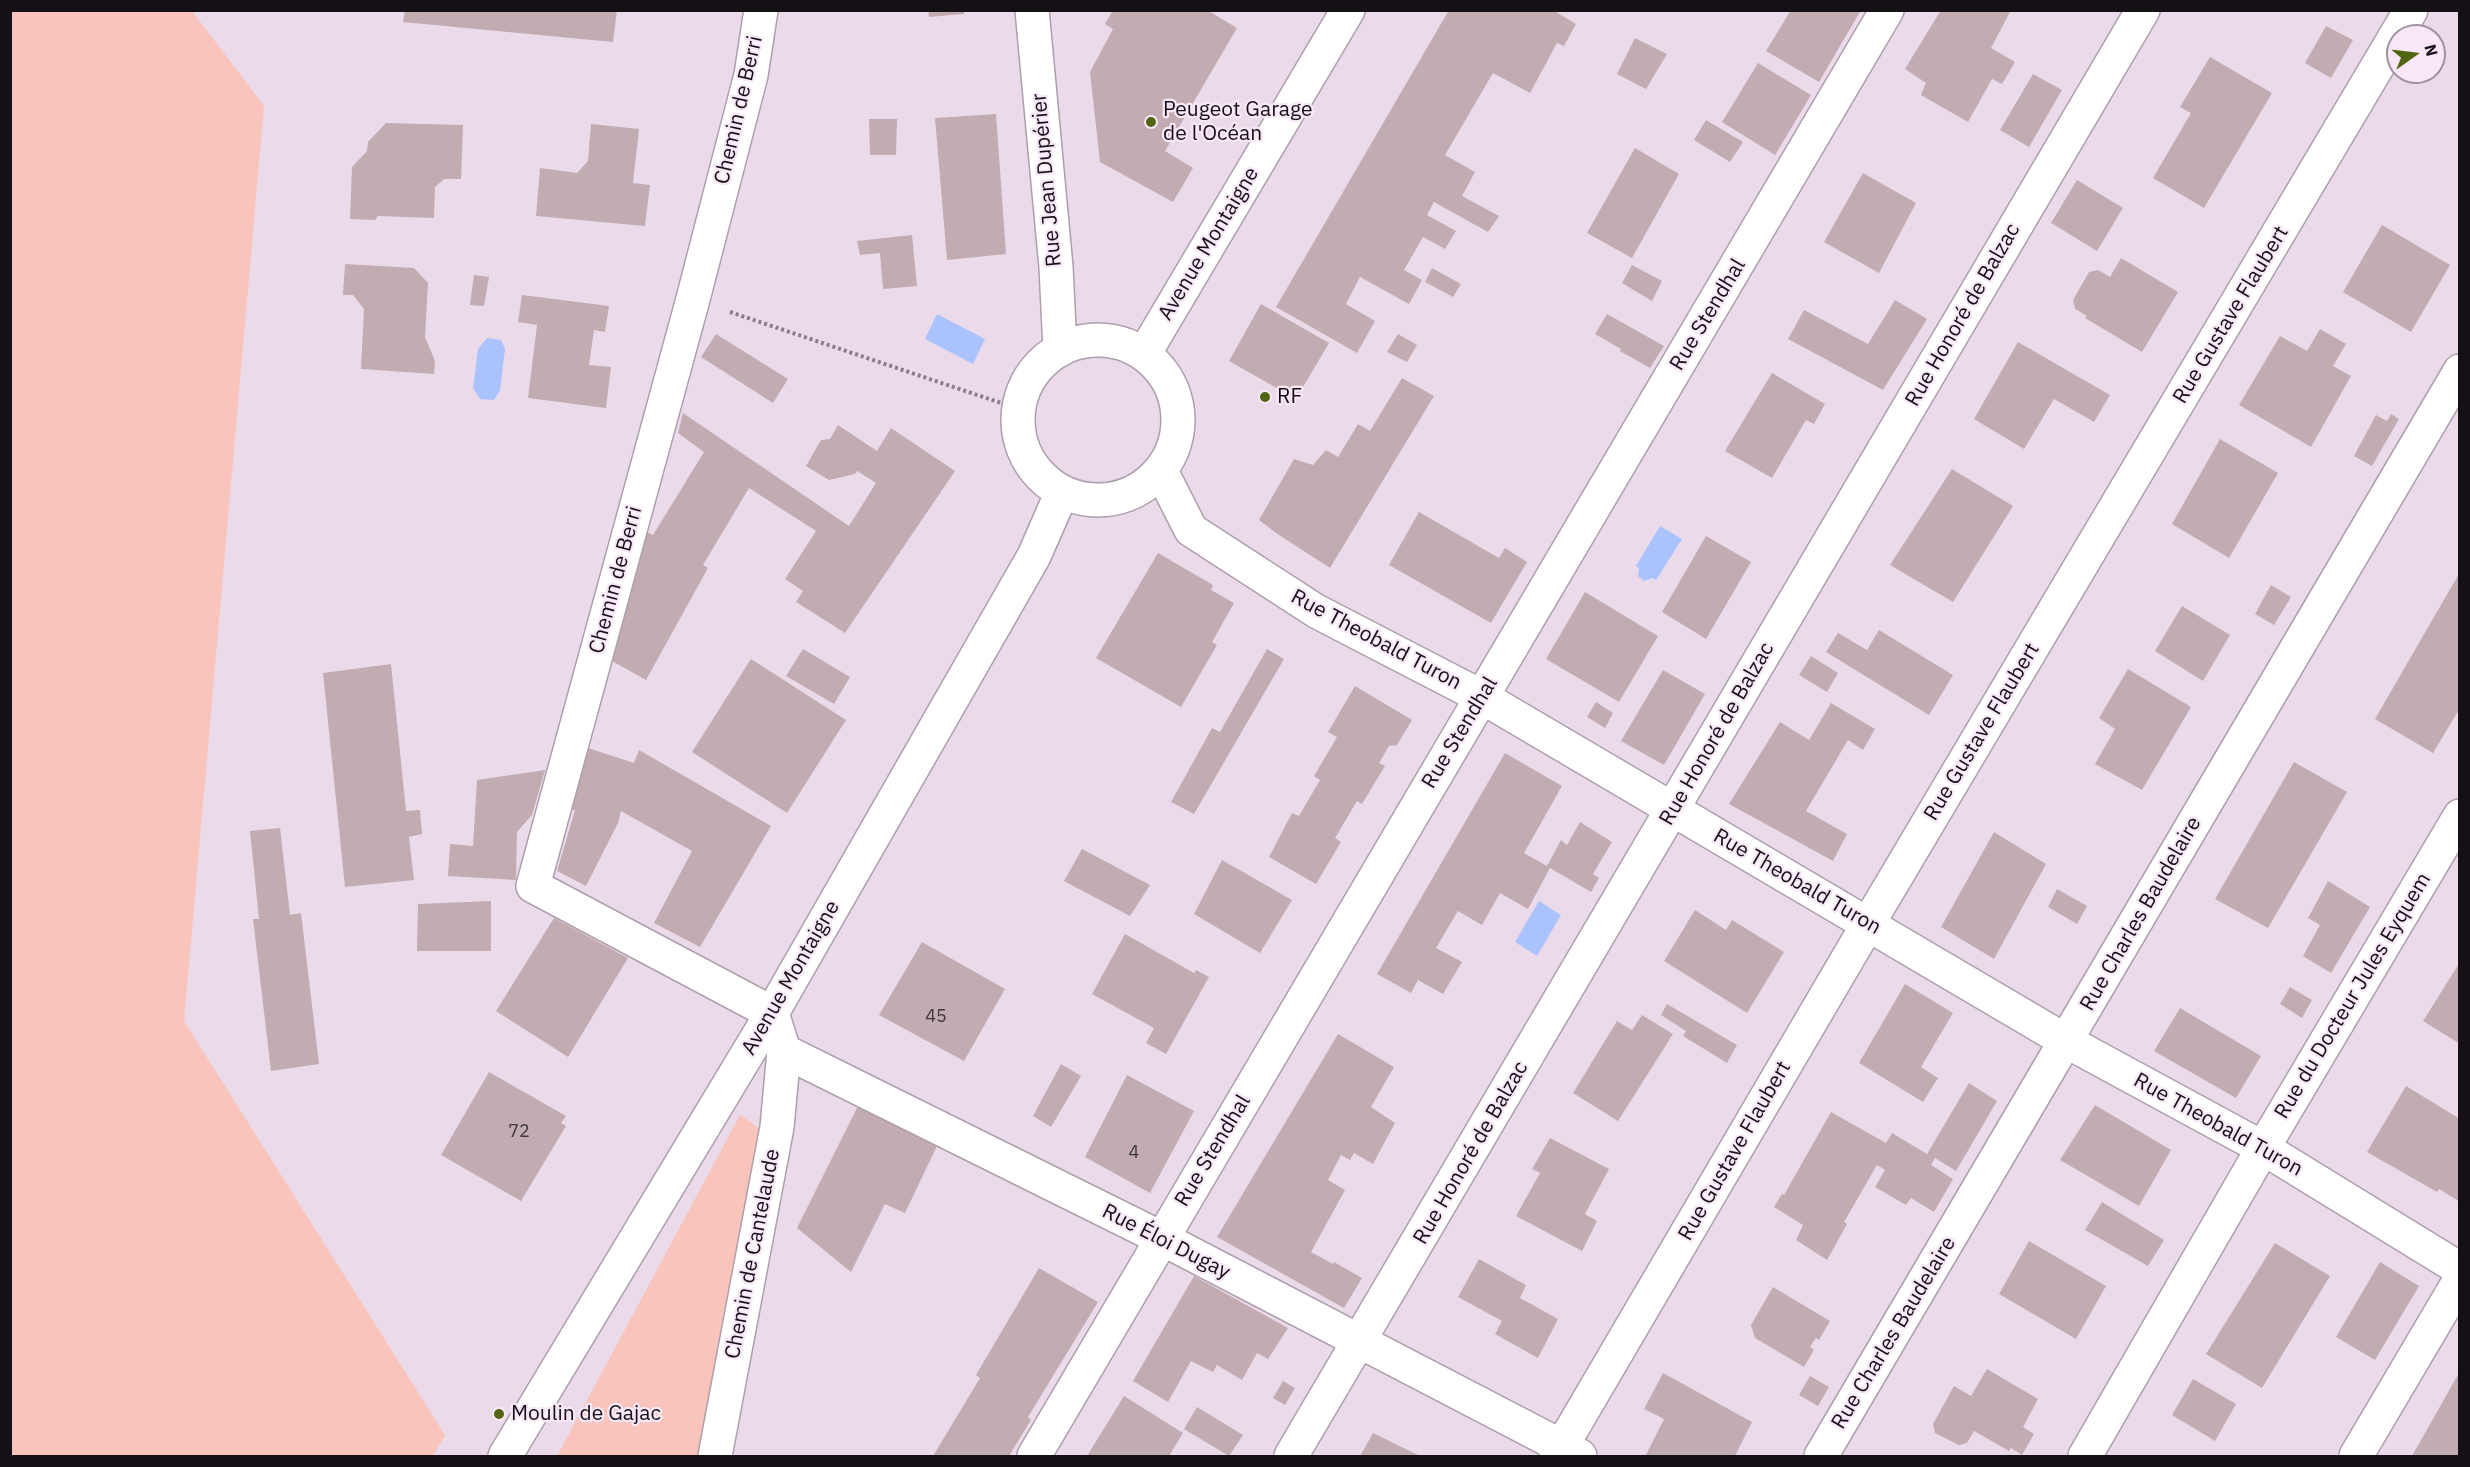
<!DOCTYPE html>
<meta charset="utf-8">
<style>
body{margin:0}
#map{position:relative;width:2470px;height:1467px;overflow:hidden;background:#ebdbea;font-family:"IBM Plex Sans",sans-serif}
canvas{display:block}
.frame{position:absolute;inset:0;border:12px solid #151015;pointer-events:none}
.north{position:absolute;left:2386px;top:24px;width:60px;height:60px;box-sizing:border-box;background:#f8e8f7;border:2px solid #9d929d;border-radius:50%;rotate:76deg;font-size:16px;font-weight:700;line-height:24px;text-align:center;color:#151015}
.north::after{content:'';display:block;margin:auto;width:21px;height:27px;background:#516512;clip-path:polygon(50% 0,100% 100%,50% 72%,0 100%)}
</style>
<div id="map">
<canvas width="2470" height="1467"></canvas>
<div class="frame"></div>
<div class="north">N</div>
</div>
<script>
const c = document.querySelector('canvas').getContext('2d');
c.lineJoin = 'round';
function fill(path, color) { c.fillStyle = color; c.fill(path, 'evenodd'); }
const poly = rows => new Path2D(rows.map(r => 'M' + r).join(''));
function trace(path, color, width, dash) { c.strokeStyle = color; c.lineWidth = width; c.lineCap = dash ? 'butt' : 'round'; c.setLineDash(dash || []); c.stroke(path); }
function label(font, color, halo, rows, align = 'center') {
  c.font = font + ' "IBM Plex Sans",sans-serif'; c.lineWidth = 4.5; c.setLineDash([]); c.textBaseline = 'middle'; c.strokeStyle = halo; c.fillStyle = color; for (const [text, x, y, turn = 0] of rows) {
    c.save(); c.translate(x, y); c.rotate((+turn || 0) * Math.PI / 180); c.textAlign = isNaN(turn) ? turn : align; if (halo) c.strokeText(text, 0, 0); c.fillText(text, 0, 0); c.restore();
  }
}
fill(poly([
 [10,11,192,11,264,106,184,1021,445,1435,433,1456,11,1456],
 [740,1115,760,1129,708,1456,557,1456]
]), '#f8c4bb');
fill(poly([
 [937,314,985,339,973,364,925,339],
 [487,338,501,340,505,349,500,391,494,400,480,399,473,388,478,349],
 [1660,526,1682,539,1656,580,1653,578,1644,581,1638,576,1639,568,1636,566],
 [1539,901,1561,915,1537,956,1515,942]
]), '#abc3fd');
fill(poly([
 [405,10,617,10,613,42,403,22],
 [928,10,964,10,964,14,929,17],
 [1113,10,1207,10,1237,28,1165,151,1193,168,1173,202,1100,162,1090,72,1113,29,1105,24],
 [1449,10,1553,10,1576,24,1564,46,1557,43,1530,93,1493,73,1445,155,1475,172,1462,196,1499,216,1488,232,1434,202,1427,215,1456,231,1445,249,1423,237,1404,270,1422,280,1409,304,1360,277,1346,304,1375,321,1357,353,1276,307],
 [1791,10,1861,10,1819,82,1766,51],
 [1941,10,2011,10,1991,48,2015,62,2002,84,1992,79,1968,122,1921,95,1926,83,1905,69],
 [2326,26,2353,40,2331,78,2305,63],
 [1635,38,1667,54,1646,89,1617,74],
 [2210,57,2272,93,2204,208,2153,178,2191,113,2180,107],
 [1758,63,1811,95,1775,155,1722,122],
 [2033,74,2062,90,2029,147,2000,130],
 [996,114,1006,254,947,260,935,118],
 [869,119,897,119,896,155,870,155],
 [1706,120,1743,142,1730,162,1694,140],
 [386,123,463,125,461,179,444,179,435,187,434,218,378,216,375,220,350,219,352,167,367,151,368,142],
 [591,124,639,129,633,183,650,185,645,226,536,216,540,168,577,173,588,161],
 [1635,148,1679,174,1632,258,1587,233],
 [1863,173,1916,203,1879,273,1824,242],
 [2077,180,2123,208,2097,251,2051,223],
 [2382,225,2450,265,2411,332,2343,292],
 [912,235,917,286,883,289,880,253,860,255,857,241],
 [2121,258,2178,292,2142,352,2085,318,2087,316,2075,309,2073,300,2089,272,2098,270,2110,277],
 [345,264,414,268,428,283,425,337,435,361,434,374,361,369,364,309,353,295,343,295],
 [1632,265,1662,281,1652,301,1622,283],
 [1432,268,1461,284,1453,297,1425,282],
 [474,275,489,277,484,306,470,305],
 [522,295,609,306,605,332,594,330,589,365,611,367,606,408,528,398,537,325,518,322],
 [1895,300,1927,319,1883,390,1788,339,1804,310,1868,344],
 [1261,304,1329,343,1296,399,1229,361],
 [1607,314,1664,346,1650,368,1620,351,1621,349,1595,334],
 [2320,329,2346,344,2333,366,2351,376,2311,447,2239,405,2280,336,2307,351],
 [716,334,788,379,773,403,701,357],
 [1398,334,1417,345,1407,362,1387,352],
 [2018,342,2110,395,2094,422,2054,399,2024,449,1974,419],
 [1772,373,1825,404,1814,424,1806,420,1772,478,1725,451],
 [1402,378,1434,396,1330,568,1276,533,1259,520,1294,459,1313,465,1326,450,1338,457,1358,424,1370,431],
 [683,413,849,526,876,483,857,471,855,474,829,480,806,466,821,440,830,439,838,425,877,451,891,428,955,471,845,633,796,602,803,591,785,579,816,531,749,488,703,565,708,568,646,680,612,661,647,532,653,535,704,452,678,433],
 [2391,414,2399,419,2372,466,2354,456,2376,415,2387,421],
 [2220,439,2278,473,2229,558,2172,524],
 [1952,469,2013,506,1953,602,1890,565],
 [1419,512,1499,558,1505,548,1527,562,1491,623,1389,565],
 [1706,536,1751,562,1706,639,1662,612],
 [1158,553,1213,585,1211,590,1234,603,1212,642,1217,645,1181,707,1096,658],
 [2460,572,2460,708,2433,753,2375,719],
 [2271,585,2291,597,2274,625,2255,614],
 [1585,592,1658,636,1619,702,1546,659],
 [2182,606,2230,635,2203,681,2155,651],
 [1879,630,1953,675,1929,715,1826,652,1838,633,1867,650],
 [803,649,850,677,834,704,786,676],
 [1267,649,1284,659,1194,814,1171,802,1212,728,1220,732],
 [1811,656,1838,673,1827,692,1799,675],
 [751,659,846,720,787,813,692,752],
 [391,664,406,811,420,810,422,834,409,837,414,880,345,887,323,673],
 [2128,669,2191,707,2142,790,2095,764,2115,729,2099,718],
 [1663,670,1705,694,1664,765,1621,741],
 [1355,686,1412,720,1397,745,1389,746,1379,763,1385,766,1362,804,1357,801,1335,838,1341,842,1316,884,1269,857,1292,813,1299,816,1320,780,1314,776,1337,737,1328,732],
 [1596,702,1613,713,1605,728,1587,717],
 [1831,703,1875,729,1863,750,1848,740,1806,811,1847,834,1833,861,1729,804,1780,722,1809,740],
 [588,748,634,763,639,750,771,826,700,947,654,923,692,851,621,811,618,823,586,886,557,871,575,810,570,809],
 [1505,753,1562,786,1524,853,1547,866,1561,840,1567,845,1580,822,1612,842,1593,874,1599,878,1591,892,1550,868,1528,909,1500,893,1482,925,1458,911,1436,948,1462,962,1443,994,1418,980,1411,993,1377,974],
 [2294,762,2347,792,2268,928,2215,899],
 [545,770,532,815,517,832,516,880,448,876,450,844,473,846,477,780],
 [280,828,290,915,301,913,319,1064,271,1071,253,919,259,919,250,831],
 [1994,832,2046,864,1994,959,1941,927],
 [1082,849,1150,885,1130,916,1064,881],
 [1222,860,1292,900,1260,953,1194,914],
 [2328,881,2370,907,2331,973,2303,956,2320,925,2308,918],
 [2057,889,2087,906,2077,924,2048,907],
 [491,901,491,951,417,951,418,904],
 [1695,910,1726,930,1732,920,1784,952,1747,1013,1664,961],
 [554,918,628,958,568,1057,496,1011],
 [1125,934,1194,973,1196,970,1209,977,1166,1054,1146,1043,1154,1028,1092,994],
 [922,942,1005,989,964,1061,879,1015],
 [2460,962,2460,1044,2423,1021],
 [1905,984,1953,1013,1921,1067,1938,1078,1923,1102,1859,1063],
 [2290,987,2312,1000,2302,1018,2280,1004],
 [1667,1004,1737,1045,1727,1063,1683,1036,1686,1031,1661,1015],
 [2180,1008,2261,1056,2236,1098,2154,1051],
 [1642,1015,1673,1034,1618,1121,1573,1093,1617,1021,1632,1030],
 [1338,1034,1394,1067,1371,1107,1395,1123,1373,1164,1354,1153,1350,1160,1341,1155,1328,1180,1345,1190,1311,1252,1333,1264,1334,1262,1362,1278,1344,1308,1217,1237],
 [1061,1064,1081,1076,1051,1127,1033,1116],
 [489,1072,566,1116,561,1123,566,1126,521,1201,441,1155],
 [1127,1075,1194,1111,1150,1193,1085,1157],
 [1969,1083,1997,1101,1956,1171,1935,1158,1931,1165,1953,1179,1934,1212,1911,1198,1906,1205,1875,1187,1885,1170,1877,1165,1844,1222,1847,1224,1827,1260,1796,1240,1803,1225,1774,1207,1782,1194,1784,1195,1831,1112,1886,1143,1892,1133,1927,1154],
 [2406,1086,2460,1119,2460,1202,2439,1189,2437,1192,2367,1152],
 [2095,1105,2171,1150,2139,1206,2060,1160],
 [858,1106,937,1146,905,1213,885,1204,851,1272,797,1228],
 [1550,1138,1609,1169,1585,1214,1597,1221,1582,1251,1516,1216,1540,1173,1532,1169],
 [2102,1202,2164,1240,2148,1266,2085,1230],
 [2029,1241,2106,1286,2076,1339,1999,1294],
 [2275,1243,2330,1276,2262,1388,2206,1354],
 [1479,1259,1526,1285,1520,1298,1558,1319,1538,1358,1495,1334,1502,1321,1458,1297],
 [2380,1262,2419,1286,2375,1360,2336,1337],
 [1039,1268,1098,1302,1028,1417,1031,1420,1009,1456,933,1456,980,1378,976,1375],
 [1194,1276,1288,1328,1268,1359,1257,1353,1242,1380,1217,1365,1213,1372,1191,1361,1168,1402,1133,1381],
 [1773,1287,1830,1321,1819,1340,1816,1338,1810,1347,1814,1350,1804,1367,1755,1338,1751,1325],
 [1987,1369,2038,1399,2023,1427,2034,1434,2022,1455,2011,1448,2009,1451,1974,1431,1967,1443,1959,1445,1935,1433,1933,1424,1954,1386,1971,1396],
 [2460,1371,2460,1456,2412,1456],
 [1663,1373,1752,1422,1735,1456,1650,1456,1646,1455,1664,1419,1644,1409],
 [1810,1376,1829,1387,1818,1406,1799,1395],
 [2193,1379,2236,1404,2215,1441,2172,1415],
 [1283,1381,1295,1388,1285,1405,1273,1398],
 [1124,1396,1183,1433,1169,1456,1087,1456],
 [1197,1407,1243,1435,1229,1456,1184,1429],
 [1373,1433,1420,1456,1360,1456]
]), '#c2acb2');
const minor = poly([
 [761,10,751,75,693,299,533,886,772,1013,784,1051,1161,1238,1580,1456],
 [1161,471,1191,530,1316,611,1482,697,2066,1041,2263,1148,2460,1269],
 [715,1456,777,1127,784,1051],
 [1034,1456,1887,10],
 [1291,1456,2143,10],
 [1556,1456,1868,924,2411,10],
 [1821,1456,2460,371],
 [2085,1456,2263,1148,2460,816],
 [2356,1456,2460,1280]
]);
const tertiary = poly([
 [1032,10,1056,267,1060,350]
]);
const secondary = poly([
 '1018 420a80 80 0 1 1 160 0a80 80 0 1 1-160 0Z',
 [1144,354,1348,10],
 [505,1456,772,1013,1034,556,1062,492]
]);
trace(minor, '#ae9fad', 36);
trace(tertiary, '#ae9fad', 36);
trace(secondary, '#ae9fad', 36);
trace(poly([
 [730,312,1019,409]
]), '#897e88', 4, [3, 3]);
trace(minor, '#fff', 33);
trace(tertiary, '#fff', 33);
trace(secondary, '#fff', 33);
for (const [x, y, r, color] of [
 [1151,122,6,"#516512"],
 [1265,397,6,"#516512"],
 [499,1414,6,"#516512"]
]) { const dot = new Path2D(); dot.arc(x, y, r, 0, 2 * Math.PI); c.fillStyle = color; c.fill(dot); trace(dot, '#f8e8f7', 2); }
label('18px', '#40373c', null, [
 ["45",936,1017],
 ["72",519,1132],
 ["4",1134,1153]
]);
label('21px', '#151015', '#f8e8f7', [
 ["Chemin de Berri",739,110,-77],
 ["Rue Jean Dupérier",1047,180,-95],
 ["Avenue Montaigne",1209,244,-59],
 ["Rue Stendhal",1708,315,-59],
 ["Rue Honoré de Balzac",1963,315,-60],
 ["Rue Gustave Flaubert",2231,315,-59],
 ["Chemin de Berri",616,580,-75],
 ["Rue Theobald Turon",1376,640,28],
 ["Rue Gustave Flaubert",1982,732,-59],
 ["Rue Stendhal",1460,733,-59],
 ["Rue Honoré de Balzac",1717,734,-60],
 ["Rue Theobald Turon",1797,882,30],
 ["Rue Charles Baudelaire",2141,914,-60],
 ["Avenue Montaigne",791,978,-60],
 ["Rue du Docteur Jules Eyquem",2353,996,-59],
 ["Rue Theobald Turon",2218,1125,29],
 ["Rue Stendhal",1213,1151,-59],
 ["Rue Gustave Flaubert",1735,1151,-60],
 ["Rue Honoré de Balzac",1471,1153,-60],
 ["Rue Éloi Dugay",1166,1242,27],
 ["Chemin de Cantelaude",753,1254,-79],
 ["Rue Charles Baudelaire",1894,1333,-59]
]);
label('21px', '#151015', '#f8e8f7', [
 ["Peugeot Garage",1163,110],
 ["de l'Océan",1163,134],
 ["RF",1277,397],
 ["Moulin de Gajac",511,1414]
], 'left');
</script>
